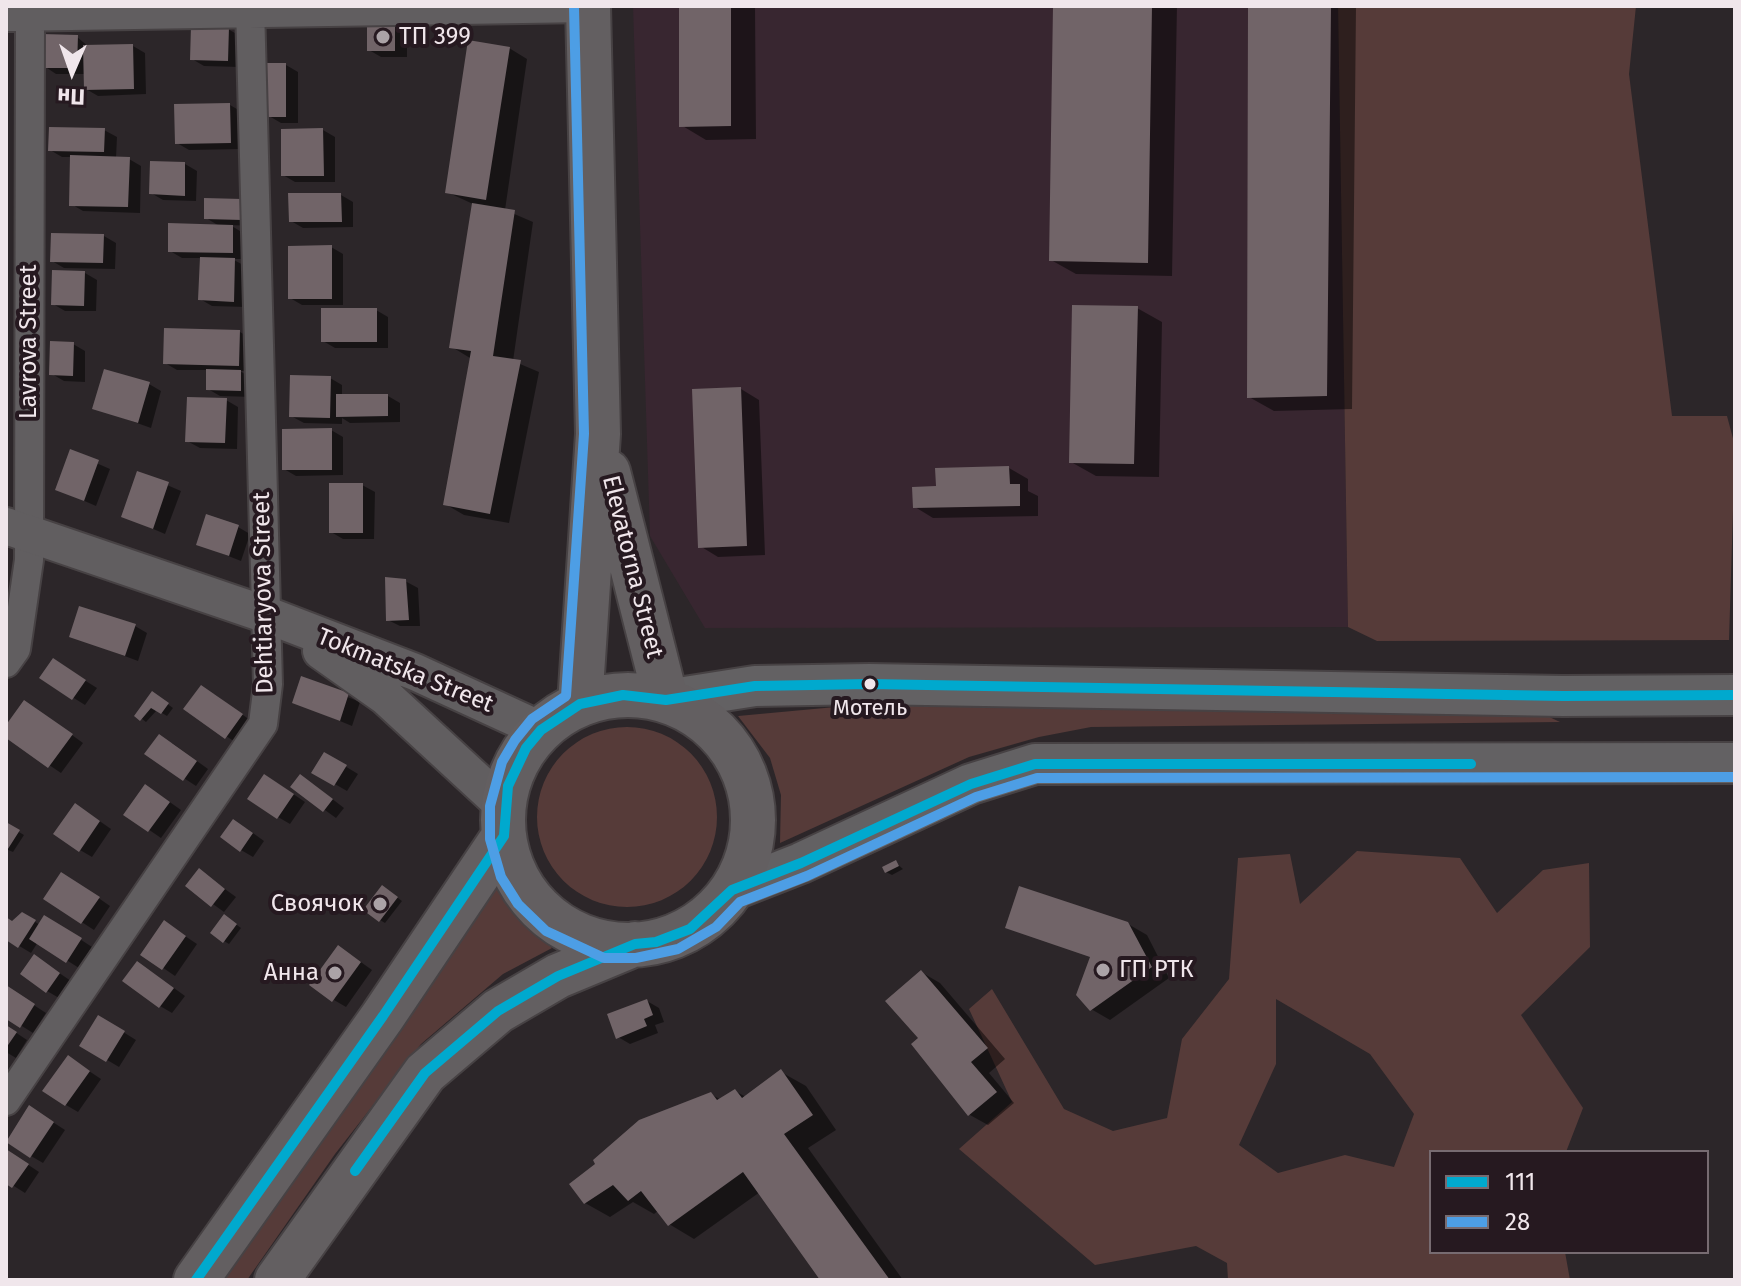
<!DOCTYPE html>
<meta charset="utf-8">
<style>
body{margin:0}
#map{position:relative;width:1741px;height:1286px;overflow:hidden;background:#2c2629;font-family:"Fira Sans",sans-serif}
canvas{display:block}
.frame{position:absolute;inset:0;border:8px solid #f0e6eb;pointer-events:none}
.legend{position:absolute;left:1429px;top:1150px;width:280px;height:104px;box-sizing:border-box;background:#261920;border:2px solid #776b71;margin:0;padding:10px 14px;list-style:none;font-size:24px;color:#f0e6eb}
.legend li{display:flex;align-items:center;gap:16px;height:40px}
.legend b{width:40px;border:2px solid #776b71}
.north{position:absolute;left:32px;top:32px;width:80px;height:80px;-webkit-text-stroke:6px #261920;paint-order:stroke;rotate:182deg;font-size:22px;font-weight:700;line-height:32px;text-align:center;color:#f0e6eb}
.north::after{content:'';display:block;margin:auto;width:28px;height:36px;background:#f0e6eb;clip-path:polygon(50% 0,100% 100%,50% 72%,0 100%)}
</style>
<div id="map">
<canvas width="1741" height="1286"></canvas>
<div class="frame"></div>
<ul class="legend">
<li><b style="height:10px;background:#00a9ce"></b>111</li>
<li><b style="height:10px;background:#4d9ee5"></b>28</li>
</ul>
<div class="north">Пн</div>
</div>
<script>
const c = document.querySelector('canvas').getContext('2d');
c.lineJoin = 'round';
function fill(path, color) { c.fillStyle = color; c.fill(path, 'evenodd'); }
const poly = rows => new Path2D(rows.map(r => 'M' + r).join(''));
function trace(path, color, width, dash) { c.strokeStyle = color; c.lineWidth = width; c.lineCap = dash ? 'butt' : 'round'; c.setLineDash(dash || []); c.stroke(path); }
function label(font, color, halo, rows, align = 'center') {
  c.font = font + ' "Fira Sans",sans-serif'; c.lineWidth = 8; c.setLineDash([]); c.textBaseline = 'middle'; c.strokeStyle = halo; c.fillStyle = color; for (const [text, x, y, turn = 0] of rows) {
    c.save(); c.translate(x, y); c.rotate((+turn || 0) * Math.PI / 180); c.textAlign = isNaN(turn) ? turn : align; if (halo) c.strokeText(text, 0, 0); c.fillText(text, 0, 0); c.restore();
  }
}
fill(poly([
 [633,6,1338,6,1348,627,705,628,650,536]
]), '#382630');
fill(poly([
 [1338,6,1636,6,1629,74,1672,416,1727,416,1735,446,1729,640,1377,641,1348,627],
 [1387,702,1528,707,1560,722,1091,727,1039,737,969,757,780,843,781,795,770,758,738,716,857,705],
 '537 817a90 90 0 1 1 180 0a90 90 0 1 1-180 0Z',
 [1357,851,1460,858,1497,913,1543,870,1589,863,1590,947,1521,1015,1583,1108,1566,1152,1431,1152,1431,1252,1565,1252,1570,1280,1228,1280,1227,1263,1196,1246,1095,1265,959,1149,1012,1102,969,1009,992,989,1064,1109,1113,1131,1167,1118,1182,1039,1229,979,1238,858,1290,854,1300,904],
 [1276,999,1370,1054,1414,1114,1394,1167,1345,1155,1278,1173,1239,1145,1276,1064],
 [490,881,500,883,511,905,552,948,503,974,421,1044,335,1154,247,1280,216,1280]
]), '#563b39');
fill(poly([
 [681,6,755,6,756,139,706,140,681,125],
 [1055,6,1177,6,1172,276,1076,274,1051,260],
 [1250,6,1356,6,1352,409,1274,411,1249,397],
 [395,23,407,30,407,57,381,57,369,50],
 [228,29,240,36,239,67,204,66,192,59],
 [77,37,89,47,133,46,145,53,146,94,98,96,86,89,85,74,56,74,44,66],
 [509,48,527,59,505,210,533,222,513,361,539,372,509,523,464,515,445,504,470,358,452,347,473,204,447,192],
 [286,65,298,72,298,123,281,123,269,116],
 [230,105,242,112,242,149,189,150,177,143],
 [104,130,117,137,116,158,129,159,141,166,140,213,83,211,71,204,72,157,62,157,50,150],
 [323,130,335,137,335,182,295,182,283,175],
 [185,164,197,171,196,201,163,200,151,193],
 [341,195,353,202,353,227,303,228,291,221],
 [206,200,253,226,230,225,245,234,244,259,232,259,247,267,246,307,212,306,200,299,202,258,182,258,170,251,221,227,206,218],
 [104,236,116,243,115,269,64,268,52,261],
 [331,247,343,254,343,305,302,305,290,298],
 [85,273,97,280,96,311,65,311,53,304],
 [1137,308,1162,322,1159,477,1096,476,1071,462],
 [376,310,388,317,388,348,335,348,323,341],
 [240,332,252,339,251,371,240,371,253,379,253,397,220,396,208,389,208,370,177,370,165,363],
 [73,344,85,351,85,382,64,381,52,374],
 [330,378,342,385,342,396,388,396,400,403,400,422,350,423,342,418,342,424,304,423,291,416],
 [149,384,161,391,151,428,95,408],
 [741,389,759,400,765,555,718,557,700,546],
 [226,400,238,407,237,449,200,448,187,441],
 [331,430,343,437,343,475,296,476,284,469],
 [71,452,110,469,96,506,57,489],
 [1009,468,1028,479,1028,491,1038,496,1038,516,933,518,915,507,938,488],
 [139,473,181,491,165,534,123,516],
 [362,485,375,492,374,539,343,539,331,532],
 [238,527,250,534,241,561,198,544],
 [405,581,418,588,420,626,400,626,388,620],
 [135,626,147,633,138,661,71,636],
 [65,668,97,688,85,705,42,678],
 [302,679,360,702,352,726,294,702],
 [214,694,254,723,238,744,186,709],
 [158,697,173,708,167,716,157,710,146,722,137,715],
 [36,709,83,743,61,773,6,736,6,728],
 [172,743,208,769,196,786,147,754],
 [325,754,358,774,347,791,314,772],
 [277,783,305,802,290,824,278,817],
 [313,784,344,808,336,818,293,787],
 [157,793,181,810,161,838,126,814],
 [88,813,111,829,92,857,80,850],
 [7,825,24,835,13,852,6,849],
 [246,828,264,841,253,857,241,850],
 [896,863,903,869,892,875,886,872],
 [200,871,236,897,224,912,188,886],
 [74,881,110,906,94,930,46,899],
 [388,891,402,901,385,923,380,920],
 [23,914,40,925,57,924,92,947,79,968,38,942,31,953,6,938,6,919,13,923],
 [230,920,241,928,229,944,224,941],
 [1128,924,1147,935,1169,978,1110,1020,1091,1009],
 [176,930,197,944,175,976,143,954],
 [351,955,372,970,346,1007,334,1000],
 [46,964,71,981,59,998,47,991],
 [149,970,185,996,172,1013,160,1006],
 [921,972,940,983,1005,1059,989,1073,1014,1103,988,1125,970,1115,921,1039],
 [6,987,46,1013,33,1033,6,1016],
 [647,1001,659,1008,664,1022,655,1025,658,1033,630,1044,618,1037],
 [99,1017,136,1040,119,1067,82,1045],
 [6,1026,27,1040,16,1058,6,1052],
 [80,1065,101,1079,78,1112,66,1105],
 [781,1072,806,1086,836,1130,808,1148,903,1280,823,1280,760,1192,694,1239,669,1224,659,1210,654,1214,633,1202,610,1217,585,1203,711,1094,721,1100,735,1091,746,1097],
 [42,1115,65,1130,43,1163,31,1156],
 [6,1150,39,1172,25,1193,6,1181]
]), '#0007');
fill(poly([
 [679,6,731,6,731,126,679,127],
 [1053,6,1152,6,1148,263,1049,261],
 [1248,6,1331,6,1327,396,1247,398],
 [367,21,395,21,395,51,367,51],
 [191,26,229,27,228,61,190,60],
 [42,34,78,35,77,68,41,68],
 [468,40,510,47,486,200,445,193],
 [133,44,134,89,84,90,83,45],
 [266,63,286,63,286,117,267,117],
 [230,103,231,143,175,144,174,104],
 [49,127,105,128,104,152,48,151],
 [323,128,324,176,281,176,281,129],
 [70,155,130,157,128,207,69,206],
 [150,161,185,162,185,196,149,194],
 [288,193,341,193,342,222,289,222],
 [204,198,242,199,242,220,204,219],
 [472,203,515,210,493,356,521,360,490,514,443,505,471,351,449,348],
 [168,223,233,225,233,253,168,252],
 [51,233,104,234,103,263,50,262],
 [332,245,332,299,288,299,288,246],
 [200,257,235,258,234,302,198,300],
 [52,270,85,271,84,306,51,305],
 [1072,305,1138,306,1134,464,1069,463],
 [321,308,377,308,377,342,321,342],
 [164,328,240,330,239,366,163,364],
 [50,341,74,342,73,376,49,375],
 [104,369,150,382,138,423,92,409],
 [206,369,241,370,241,391,206,390],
 [290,375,331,376,330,418,289,417],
 [741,387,747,546,698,548,692,389],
 [336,394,388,394,388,416,336,417],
 [187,397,227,398,225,443,185,442],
 [332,428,332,470,282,470,282,429],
 [70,449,99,460,84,501,55,490],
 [1009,466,1010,484,1020,484,1020,506,913,508,912,487,936,486,935,468],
 [137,471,169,482,153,529,121,517],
 [329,483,363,483,363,533,329,533],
 [206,514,239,525,229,556,196,545],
 [385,577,406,579,409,620,386,621],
 [79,606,136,624,125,656,69,637],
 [53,658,86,680,72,700,39,678],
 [301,676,349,693,340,721,292,703],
 [201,685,243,714,225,739,183,709],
 [152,691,169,703,161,714,151,708,140,721,134,716],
 [24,700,73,734,48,768,6,738,6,725],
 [159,734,197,761,183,781,144,754],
 [324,752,347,765,334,786,311,773],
 [264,774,294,794,277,819,247,799],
 [300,774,333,799,323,812,290,787],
 [145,784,170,802,148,832,123,815],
 [75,803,100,821,79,852,53,834],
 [233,819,253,833,240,852,220,837],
 [6,822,20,830,6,852],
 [896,860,899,866,885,873,882,867],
 [199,868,225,889,211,907,185,886],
 [61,872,100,897,81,924,43,899],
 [382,885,398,897,379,922,363,910],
 [1019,886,1128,922,1152,967,1090,1011,1076,995,1090,957,1005,928],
 [22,912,36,920,18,948,6,940,6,917,12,921],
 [224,914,237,924,223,943,210,933],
 [44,915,82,938,66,963,29,939],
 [164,920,186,936,162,970,140,955],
 [338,945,361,962,332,1002,309,985],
 [34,954,60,973,46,993,20,974],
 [137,961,174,988,159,1008,122,981],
 [921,970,988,1048,971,1062,997,1092,968,1116,911,1044,918,1038,885,1001],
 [6,985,35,1004,20,1028,6,1019],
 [647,999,653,1015,644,1019,647,1026,616,1039,607,1014],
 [98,1015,125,1031,106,1062,79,1046],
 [6,1025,17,1032,6,1048],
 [68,1055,90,1071,65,1106,42,1091],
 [781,1069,813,1115,784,1134,890,1280,820,1280,743,1172,668,1226,641,1191,628,1201,613,1185,584,1204,569,1184,595,1164,593,1160,639,1120,711,1092,717,1100,735,1089,742,1098],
 [29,1105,54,1122,30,1158,6,1142],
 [6,1149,29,1164,12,1188,6,1184]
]), '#716468');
const minor = poly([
 [6,17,588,8],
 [6,663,16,649,29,560,30,18],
 [6,1101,263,724,268,684,250,6]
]);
const tertiary = poly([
 [6,526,267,615,415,672,541,730],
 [321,651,386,697,504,806]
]);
const secondary = poly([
 [666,700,755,686,869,684,1563,696,1735,695],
 [732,890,801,863,971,784,1035,764,1735,763]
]);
const primary = poly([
 [608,472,666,700],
 '503 820a125 125 0 1 1 250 0a125 125 0 1 1-250 0Z',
 [580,704,598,434,588,6],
 [196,1280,383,1016,504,836],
 [277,1280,425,1073,498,1011,558,976,635,944]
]);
trace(minor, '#474244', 32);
trace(tertiary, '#474244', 40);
trace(secondary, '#474244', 44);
trace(primary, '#474244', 48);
trace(minor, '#615e60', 28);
trace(tertiary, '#615e60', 36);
trace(secondary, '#636163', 40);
trace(primary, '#635f61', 44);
trace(poly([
 [355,1171,425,1073,498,1011,558,976,635,944,656,942,690,929,732,890,801,863,971,784,1035,764,1471,764],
 [196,1280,383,1016,504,836,508,786,526,748,541,730,580,704,623,695,666,700,755,686,869,684,1563,696,1735,695]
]), '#00a9ce', 10);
trace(poly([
 [574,6,584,434,566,696,532,719,515,740,502,762,490,806,490,839,501,877,518,904,546,931,604,958,636,958,678,949,716,927,740,902,807,876,976,797,1037,778,1735,777]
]), '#4d9ee5', 10);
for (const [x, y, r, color] of [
 [383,37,8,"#aba3a7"],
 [870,684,7,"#f0e6eb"],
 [380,904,8,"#aba3a7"],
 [1103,970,8,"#aba3a7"],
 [335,973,8,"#aba3a7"]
]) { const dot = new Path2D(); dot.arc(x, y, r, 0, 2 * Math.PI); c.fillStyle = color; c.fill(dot); trace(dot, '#261920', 3); }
label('22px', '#f0e6eb', '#261920', [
 ["Мотель",870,709]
]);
label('24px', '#f0e6eb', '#261920', [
 ["ТП 399",399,37],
 ["Своячок",364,904,"right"],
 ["ГП РТК",1119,970],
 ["Анна",319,973,"right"]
], 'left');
label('24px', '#f0e6eb', '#261920', [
 ["Lavrova Street",29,342,-90],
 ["Elevatorna Street",632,567,76],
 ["Dehtiaryova Street",264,593,-91],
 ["Tokmatska Street",405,671,22]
]);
</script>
